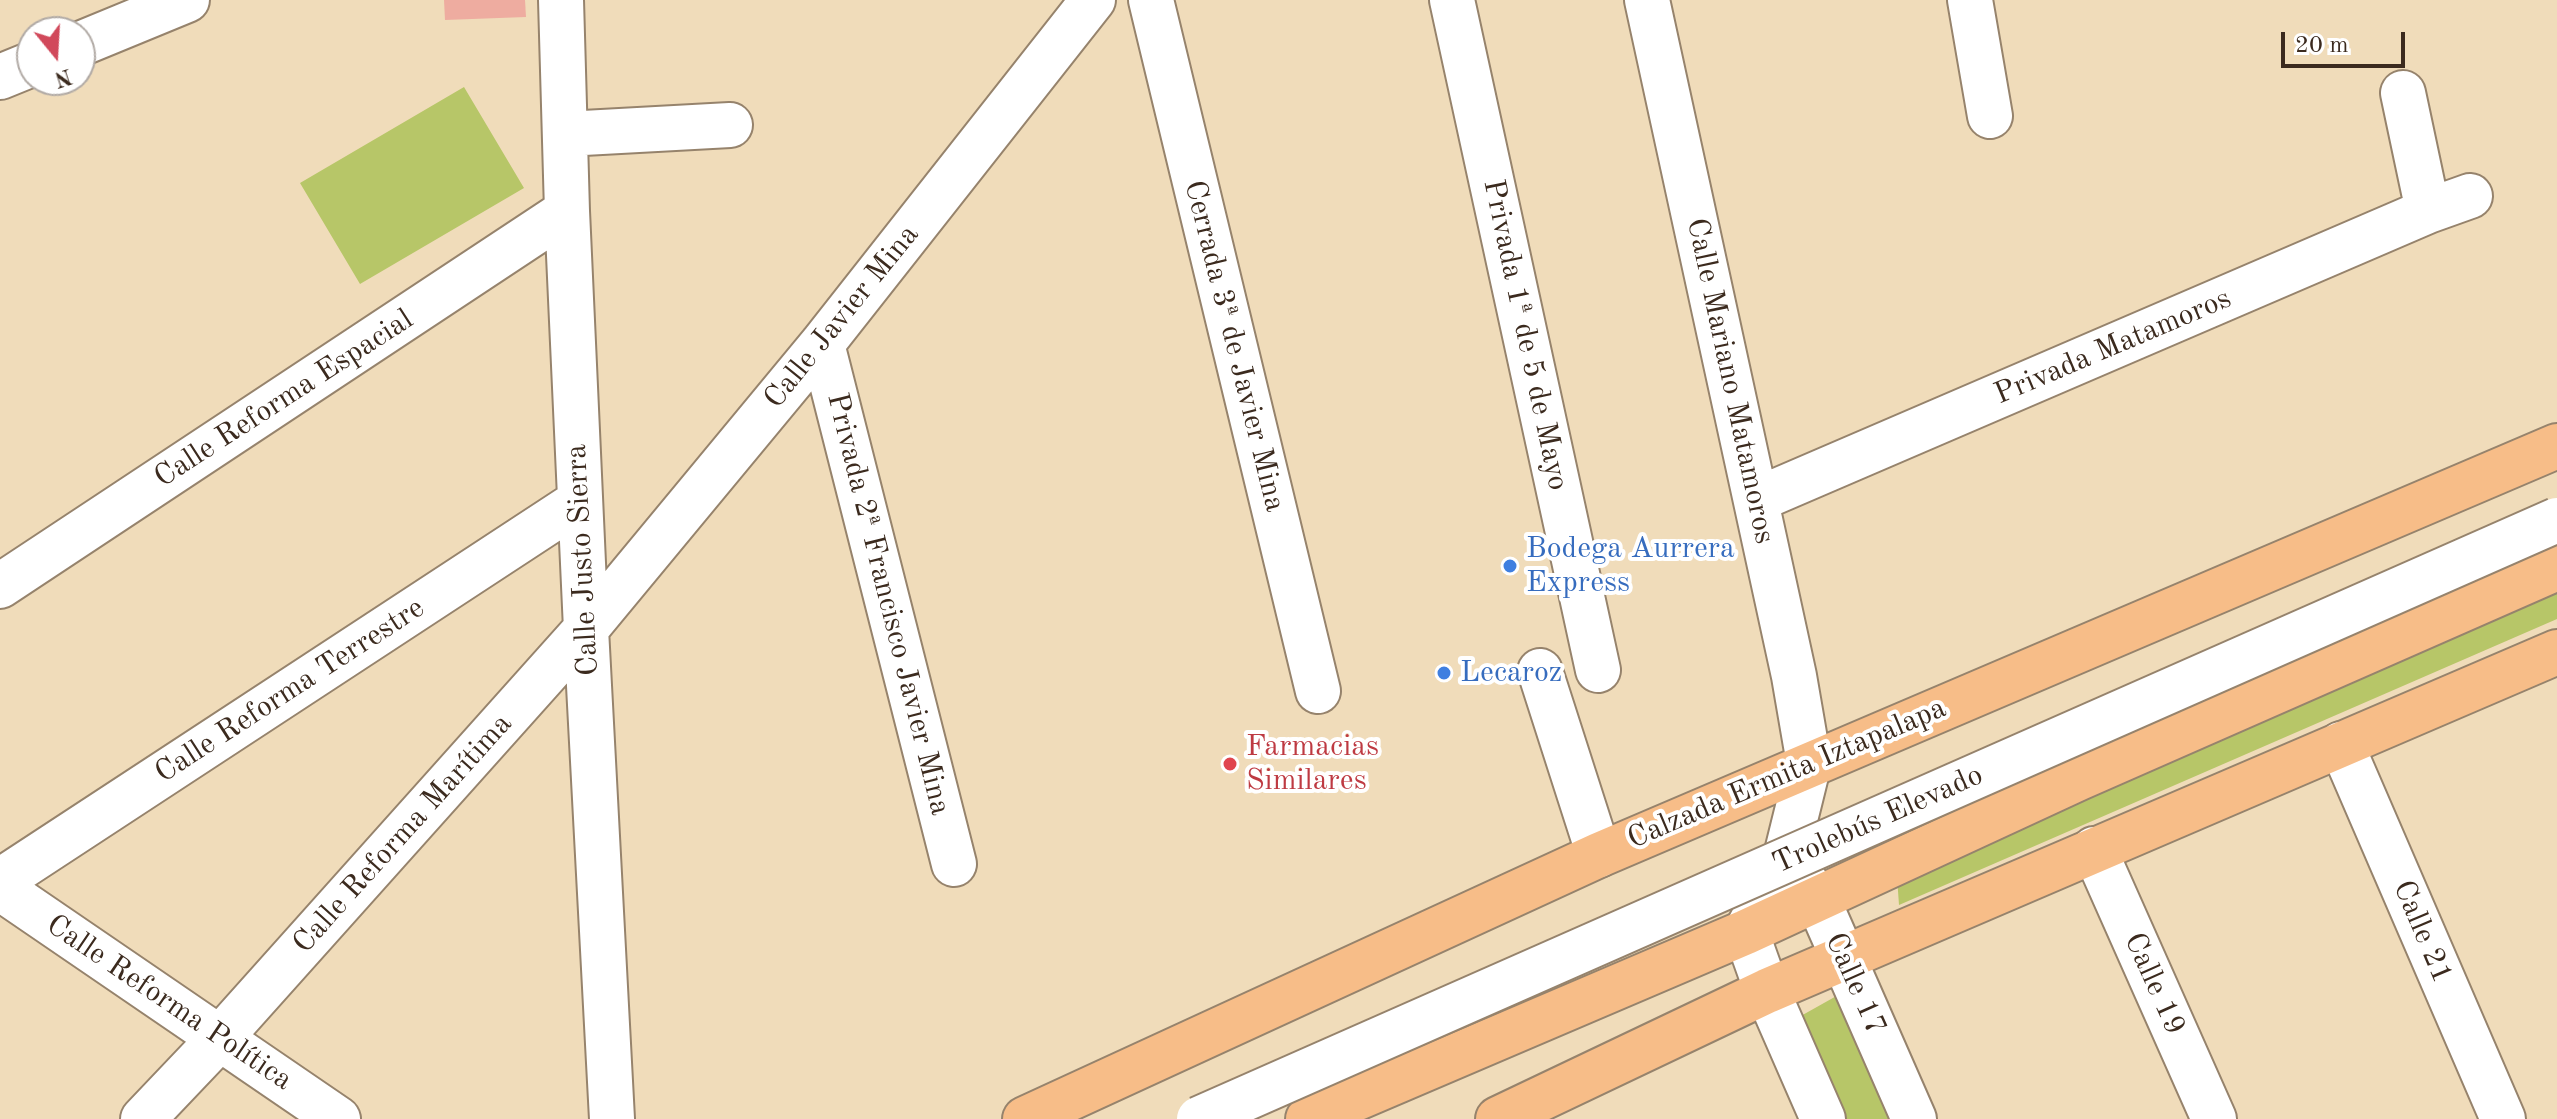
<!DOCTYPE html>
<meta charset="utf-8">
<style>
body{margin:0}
#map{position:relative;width:2557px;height:1119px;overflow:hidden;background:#f0dcba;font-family:"Old Standard TT",serif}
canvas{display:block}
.north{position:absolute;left:16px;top:16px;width:80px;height:80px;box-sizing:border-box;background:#fff;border:2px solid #b1aaa5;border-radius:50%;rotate:162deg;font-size:22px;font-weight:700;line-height:32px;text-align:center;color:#3b2a1e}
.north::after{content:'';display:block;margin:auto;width:28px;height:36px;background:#d1495b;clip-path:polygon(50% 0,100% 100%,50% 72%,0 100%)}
.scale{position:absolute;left:2281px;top:32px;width:124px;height:36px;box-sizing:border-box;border:4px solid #3b2a1e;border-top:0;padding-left:10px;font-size:24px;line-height:28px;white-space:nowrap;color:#3b2a1e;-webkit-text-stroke:6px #fff;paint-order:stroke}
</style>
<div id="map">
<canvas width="2557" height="1119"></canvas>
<div class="north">N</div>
<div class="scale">20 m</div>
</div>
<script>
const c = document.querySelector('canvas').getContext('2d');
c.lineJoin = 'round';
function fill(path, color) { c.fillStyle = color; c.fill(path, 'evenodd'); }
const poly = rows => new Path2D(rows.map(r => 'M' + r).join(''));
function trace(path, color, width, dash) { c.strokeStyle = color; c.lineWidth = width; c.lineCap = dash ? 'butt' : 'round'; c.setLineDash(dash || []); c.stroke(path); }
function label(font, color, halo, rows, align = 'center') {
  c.font = font + ' "Old Standard TT",serif'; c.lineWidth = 8; c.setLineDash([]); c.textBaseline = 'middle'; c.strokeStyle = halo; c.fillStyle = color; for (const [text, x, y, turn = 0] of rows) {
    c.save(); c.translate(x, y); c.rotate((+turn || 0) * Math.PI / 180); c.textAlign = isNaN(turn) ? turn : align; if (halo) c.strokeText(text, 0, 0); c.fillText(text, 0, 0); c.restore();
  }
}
fill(poly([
 [464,87,524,188,360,284,300,183],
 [2557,589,2557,619,1899,905,1897,877],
 [1840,994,1894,1119,1843,1119,1799,1017]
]), '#b7c668');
fill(poly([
 [444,0,525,0,526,17,445,20]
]), '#eeaca0');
const minor = poly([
 [561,0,567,211,586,629,612,1119],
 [1151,0,1318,691],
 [1452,0,1598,670],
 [1647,0,1794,676,1809,763,1786,856,1746,932,1767,991,1823,1119],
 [1970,0,1990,116],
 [80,44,187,0],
 [0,77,32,64],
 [2403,93,2428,211],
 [565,134,730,125],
 [822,344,954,864],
 [1756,500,2428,211,2470,196],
 [0,586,567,211],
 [1540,671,1599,855],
 [2341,744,2503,1119],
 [2094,849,2214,1119],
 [1796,869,1817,898,1914,1119],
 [0,881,580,501],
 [0,888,338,1119],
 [143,1119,220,1038,586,629,822,344,1093,0]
]);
const major = poly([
 [1025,1119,1599,855,2557,446],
 [1308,1119,1746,932,2079,778,2557,568],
 [1498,1119,1767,991,2557,652]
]);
trace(minor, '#96836c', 48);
trace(major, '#96836c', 48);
trace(minor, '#fff', 44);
trace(major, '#f7bd88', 44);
const minorBridge = poly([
 [1199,1119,2557,520]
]);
trace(minorBridge, '#96836c', 48, []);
trace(minorBridge, '#fff', 44);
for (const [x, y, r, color] of [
 [1510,566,8,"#3f7fe0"],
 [1444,673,8,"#3f7fe0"],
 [1230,764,8,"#e0444e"]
]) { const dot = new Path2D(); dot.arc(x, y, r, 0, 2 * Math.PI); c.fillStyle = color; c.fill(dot); trace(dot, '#fff', 3); }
label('30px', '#3b2a1e', '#fff', [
 ["Calle Javier Mina",842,317,-51],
 ["Privada 1ª de 5 de Mayo",1525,335,78],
 ["Cerrada 3ª de Javier Mina",1234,346,76],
 ["Privada Matamoros",2113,347,-23],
 ["Calle Mariano Matamoros",1730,381,78],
 ["Calle Reforma Espacial",284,399,-33],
 ["Calle Justo Sierra",583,560,-93],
 ["Privada 2ª Francisco Javier Mina",888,604,76],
 ["Calle Reforma Terrestre",290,691,-33],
 ["Calzada Ermita Iztapalapa",1787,774,-23],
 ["Trolebús Elevado",1878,820,-24],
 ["Calle Reforma Marítima",403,834,-48],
 ["Calle 21",2422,932,67],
 ["Calle 17",1855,984,66],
 ["Calle 19",2154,984,66],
 ["Calle Reforma Política",169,1003,34]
]);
label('30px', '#366cbe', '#fff', [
 ["Bodega Aurrera",1526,549],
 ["Express",1526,583],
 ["Lecaroz",1460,673]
], 'left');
label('30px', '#be3a42', '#fff', [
 ["Farmacias",1246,747],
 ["Similares",1246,781]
], 'left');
</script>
